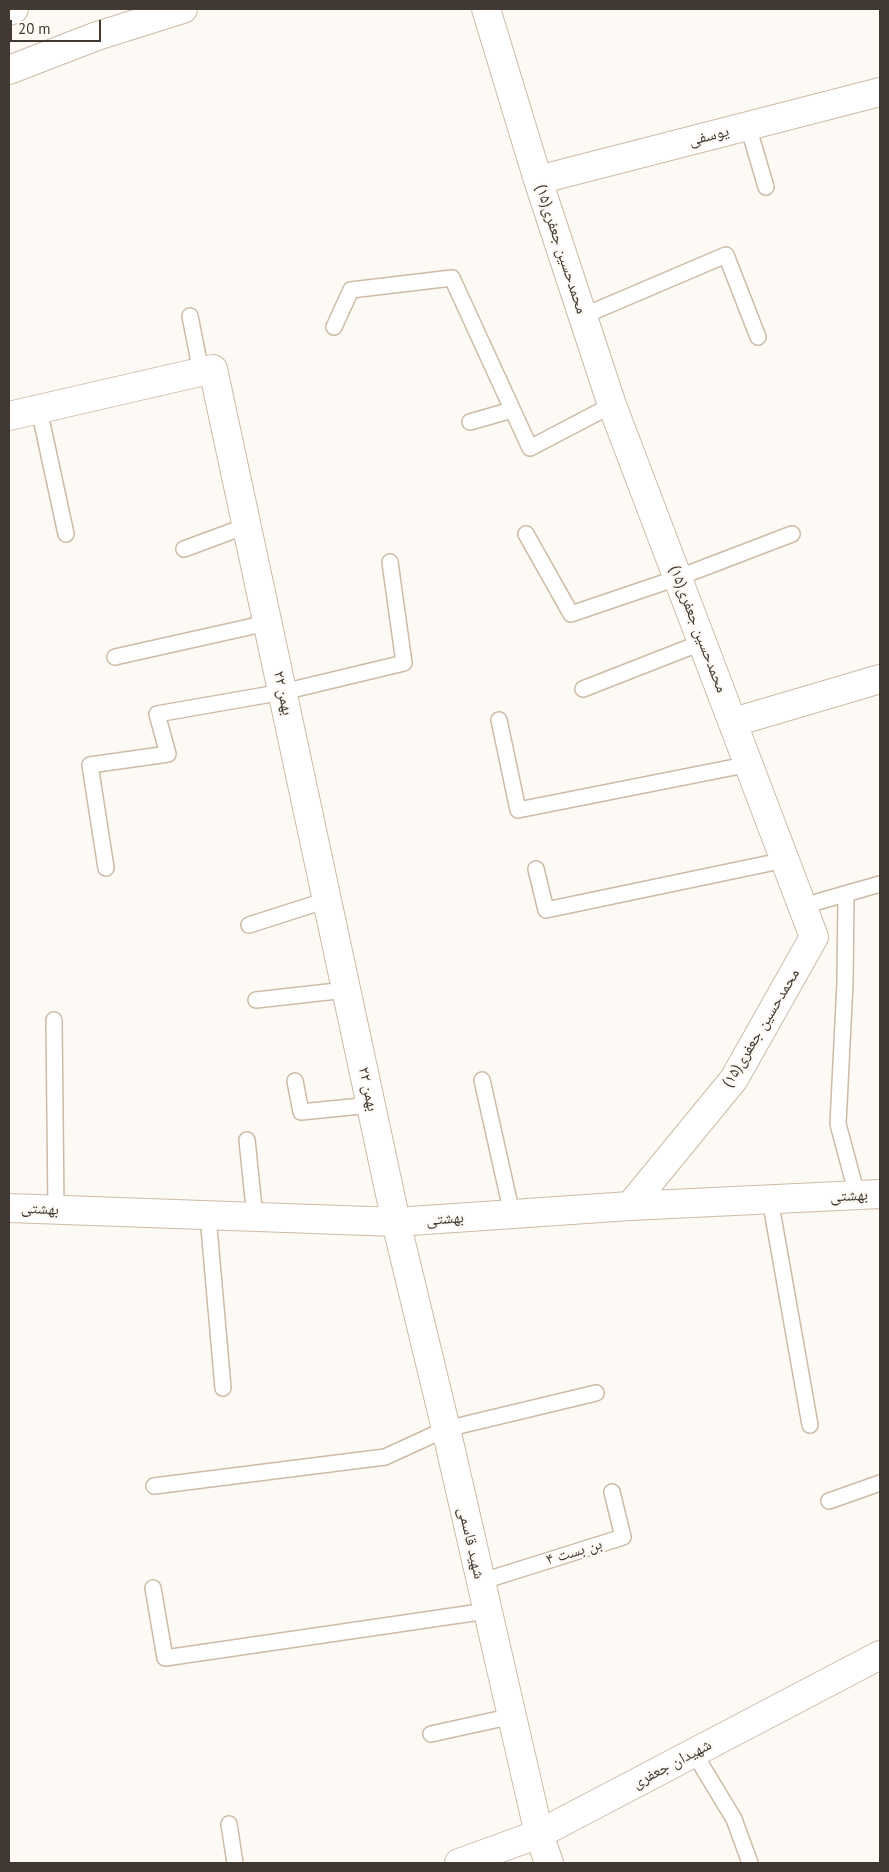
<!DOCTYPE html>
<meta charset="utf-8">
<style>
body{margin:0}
#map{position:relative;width:889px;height:1872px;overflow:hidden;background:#fdf9f4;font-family:"PT Sans",sans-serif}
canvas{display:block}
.frame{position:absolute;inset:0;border:10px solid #423a32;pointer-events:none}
.scale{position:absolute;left:10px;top:20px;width:91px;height:22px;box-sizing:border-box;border:2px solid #423a32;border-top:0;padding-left:6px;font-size:15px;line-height:18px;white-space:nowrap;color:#423a32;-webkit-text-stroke:4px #fdf9f4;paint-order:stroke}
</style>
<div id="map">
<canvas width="889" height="1872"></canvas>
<div class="frame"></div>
<div class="scale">20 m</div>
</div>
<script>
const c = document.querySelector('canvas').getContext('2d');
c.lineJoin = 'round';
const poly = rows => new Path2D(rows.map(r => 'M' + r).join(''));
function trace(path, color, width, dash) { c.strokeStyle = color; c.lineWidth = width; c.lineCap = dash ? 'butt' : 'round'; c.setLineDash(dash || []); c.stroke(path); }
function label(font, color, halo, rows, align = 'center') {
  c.font = font + ' "PT Sans","Noto Naskh Arabic",sans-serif'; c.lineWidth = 4.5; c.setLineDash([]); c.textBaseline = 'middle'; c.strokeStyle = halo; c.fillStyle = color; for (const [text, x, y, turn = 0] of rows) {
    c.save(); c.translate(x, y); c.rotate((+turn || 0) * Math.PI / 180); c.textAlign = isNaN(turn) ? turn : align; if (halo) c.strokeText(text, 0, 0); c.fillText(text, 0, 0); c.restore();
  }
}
const service = poly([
 [748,126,766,187],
 [190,316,201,372],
 [583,316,726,255,758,337],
 [334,327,351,290,452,278,530,448,612,405],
 [39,409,66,534],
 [470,422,512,410],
 [526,534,571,614,677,578,792,534],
 [184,549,246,526],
 [115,657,267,623],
 [583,689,703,642],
 [499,720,518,810,750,764],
 [106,868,90,765,168,754,157,714,283,692,404,663,390,562],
 [536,869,546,910,785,860],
 [846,894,845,983,838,1124,857,1195],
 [803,906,880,884],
 [249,925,327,900],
 [256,1000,346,990],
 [54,1020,56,1210],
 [482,1080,512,1214],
 [295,1081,301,1112,371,1105],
 [247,1140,255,1218],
 [770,1199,810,1425],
 [208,1216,223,1388],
 [154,1486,385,1457,446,1429,596,1393],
 [829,1501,880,1483],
 [480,1582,623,1537,612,1492],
 [153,1588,165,1658,487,1611],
 [431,1734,513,1716],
 [694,1753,734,1819,750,1863],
 [229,1824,235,1863]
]);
const minor = poly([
 [486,9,538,180,612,405,814,937,734,1079,630,1206],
 [538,180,880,92],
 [9,416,213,369,396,1222,446,1429,539,1834,549,1863],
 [734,722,880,679],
 [9,1208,396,1222,630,1206,880,1194],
 [459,1863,539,1834,880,1655]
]);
const primary = poly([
 [9,11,14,9],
 [9,70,97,36,183,9]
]);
trace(service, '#cdbba6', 18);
trace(minor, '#cdbba6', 30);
trace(primary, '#cdbba6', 30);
trace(service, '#fff', 15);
trace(minor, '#fff', 28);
trace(primary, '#fff', 28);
label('16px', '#423a32', '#fdf9f4', [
 ["یوسفی",709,136,-14],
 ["محمدحسین جعفری(۱۵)",561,249,72],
 ["محمدحسین جعفری(۱۵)",698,629,69],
 ["۲۲ بهمن",283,693,78],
 ["محمدحسین جعفری(۱۵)",761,1028,-59],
 ["۲۲ بهمن",368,1089,78],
 ["بهشتی",849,1196,-3],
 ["بهشتی",40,1209,3],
 ["بهشتی",445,1219,-4],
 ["شهید قاسمی",471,1543,77],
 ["بن بست ۴",574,1552,-17],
 ["شهیدان جعفری",672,1764,-28]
]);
</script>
